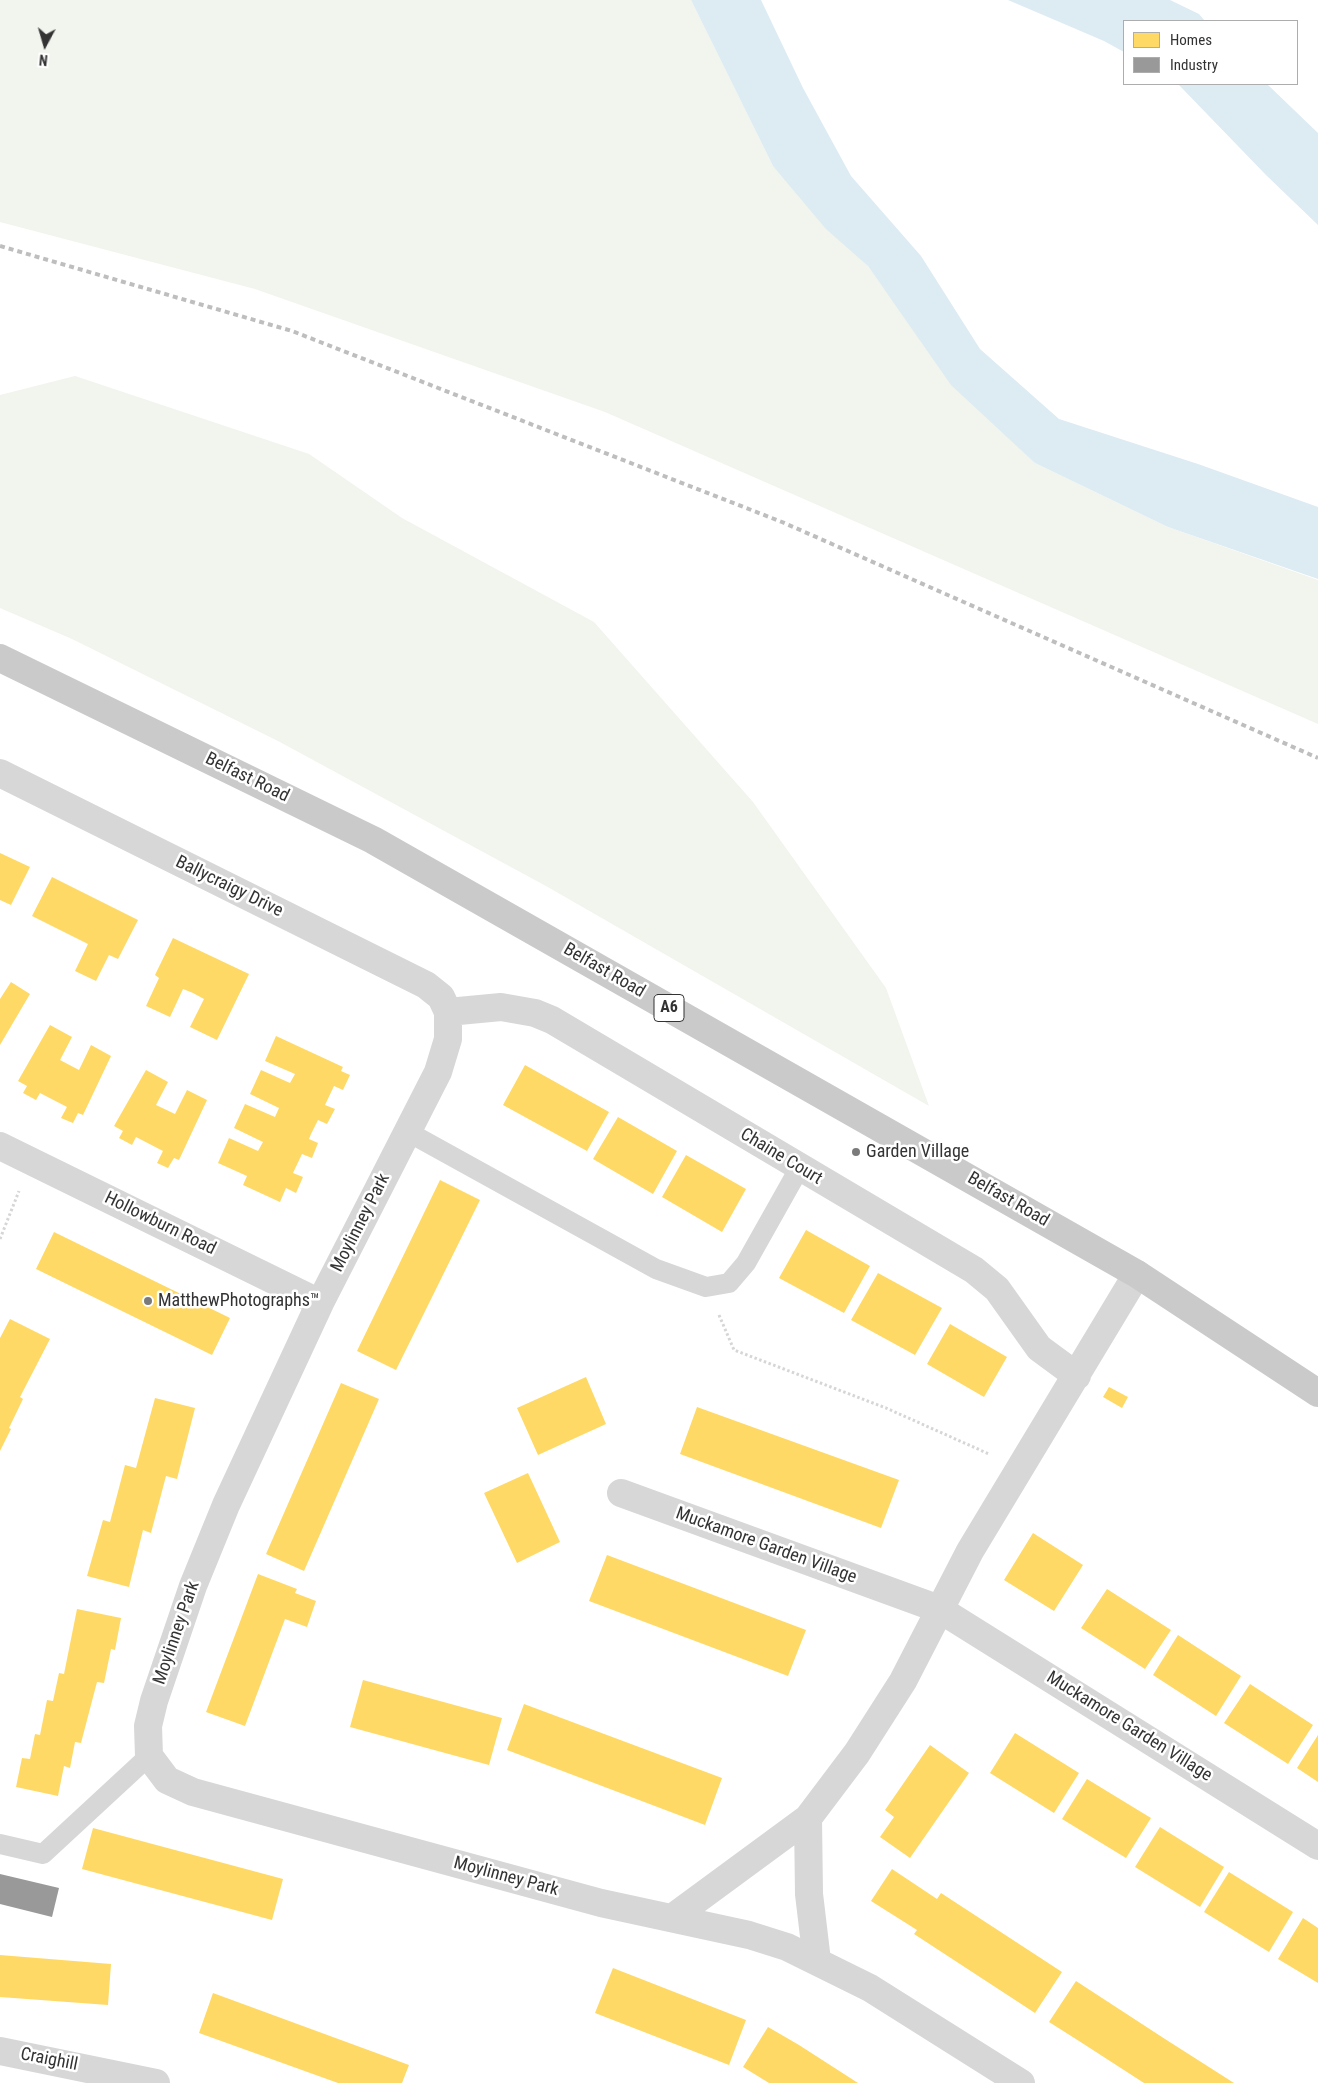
<!DOCTYPE html>
<meta charset="utf-8">
<style>
body{margin:0}
#map{position:relative;width:1318px;height:2083px;overflow:hidden;background:#fff;font-family:"Roboto Condensed",sans-serif}
canvas{display:block}
.legend{position:absolute;left:1123px;top:20px;width:175px;height:65px;box-sizing:border-box;background:#fff;border:1px solid #adadad;margin:0;padding:6px 9px;list-style:none;font-size:15px;color:#333}
.legend li{display:flex;align-items:center;gap:10px;height:25px}
.legend b{width:25px;border:1px solid #adadad}
.north{position:absolute;left:20px;top:20px;width:50px;height:50px;-webkit-text-stroke:4px #fff;paint-order:stroke;rotate:186deg;font-size:14px;font-weight:700;line-height:20px;text-align:center;color:#333}
.north::after{content:'';display:block;margin:auto;width:18px;height:22px;background:#333;clip-path:polygon(50% 0,100% 100%,50% 72%,0 100%)}
</style>
<div id="map">
<canvas width="1318" height="2083"></canvas>
<ul class="legend">
<li><b style="height:14px;background:#ffd966"></b>Homes</li>
<li><b style="height:14px;background:#999"></b>Industry</li>
</ul>
<div class="north">N</div>
</div>
<script>
const c = document.querySelector('canvas').getContext('2d');
c.lineJoin = 'round';
function fill(path, color) { c.fillStyle = color; c.fill(path, 'evenodd'); }
const poly = rows => new Path2D(rows.map(r => 'M' + r).join(''));
function trace(path, color, width, dash) { c.strokeStyle = color; c.lineWidth = width; c.lineCap = dash ? 'butt' : 'round'; c.setLineDash(dash || []); c.stroke(path); }
function label(font, color, halo, rows, align = 'center') {
  c.font = font + ' "Roboto Condensed",sans-serif'; c.lineWidth = 5; c.setLineDash([]); c.textBaseline = 'middle'; c.strokeStyle = halo; c.fillStyle = color; for (const [text, x, y, turn = 0] of rows) {
    c.save(); c.translate(x, y); c.rotate((+turn || 0) * Math.PI / 180); c.textAlign = isNaN(turn) ? turn : align; if (halo) c.strokeText(text, 0, 0); c.fillText(text, 0, 0); c.restore();
  }
}
fill(poly([
 [0,0,691,0,773,166,868,266,925,346,1035,463,1168,527,1318,580,1318,724,605,412,255,289,0,222],
 [75,376,309,454,402,518,594,622,753,802,886,988,929,1106,546,886,278,741,72,639,0,608,0,395]
]), '#f1f5ed');
fill(poly([
 [691,0,761,0,803,88,851,176,921,256,980,349,1059,419,1198,464,1318,507,1318,579,1168,527,1035,463,951,385,868,266,826,229,773,166],
 [1008,0,1170,0,1199,14,1205,21,1124,21,1124,52,1104,41],
 [1178,84,1267,84,1318,133,1318,225,1266,175]
]), '#ddebf3');
fill(poly([
 [0,853,30,867,11,905,0,900],
 [52,877,138,920,118,959,109,955,96,981,75,971,88,944,32,916],
 [173,938,249,974,217,1040,190,1027,204,999,193,993,183,989,170,1017,146,1006,159,978,155,975],
 [11,982,30,994,0,1045,0,999],
 [50,1025,72,1037,60,1060,79,1070,91,1045,111,1056,83,1115,78,1113,73,1123,61,1118,67,1107,40,1093,36,1100,23,1093,27,1086,18,1081],
 [276,1036,343,1067,341,1071,350,1075,343,1090,334,1086,325,1105,335,1109,327,1124,318,1120,311,1134,309,1139,318,1143,312,1158,302,1154,293,1173,303,1177,296,1193,286,1188,280,1202,243,1185,247,1176,218,1163,229,1138,258,1151,263,1142,234,1128,245,1104,275,1117,279,1108,250,1094,261,1070,290,1083,295,1074,265,1061],
 [525,1065,609,1112,587,1151,503,1105],
 [146,1070,168,1082,156,1105,175,1114,187,1090,207,1100,179,1160,174,1158,168,1168,157,1163,163,1151,136,1137,132,1145,119,1138,123,1131,114,1126],
 [618,1117,677,1151,653,1194,593,1159],
 [686,1155,746,1189,722,1232,662,1197],
 [440,1180,480,1200,396,1370,357,1351],
 [806,1230,870,1266,844,1313,779,1278],
 [54,1232,230,1318,212,1355,36,1269],
 [878,1273,942,1308,915,1355,851,1320],
 [10,1319,50,1339,20,1397,23,1399,9,1428,11,1429,0,1451,0,1338],
 [950,1324,1007,1357,984,1397,927,1364],
 [586,1377,606,1424,538,1455,517,1408],
 [341,1383,379,1399,304,1571,266,1554],
 [1109,1387,1128,1397,1122,1408,1103,1397],
 [155,1398,195,1408,177,1479,166,1476,151,1533,143,1530,129,1587,87,1576,103,1520,110,1522,125,1465,136,1468],
 [697,1407,899,1480,881,1528,680,1454],
 [528,1473,560,1542,517,1563,484,1493],
 [1033,1533,1083,1565,1054,1611,1004,1580],
 [607,1555,806,1630,788,1676,589,1601],
 [258,1574,297,1589,295,1593,316,1601,307,1627,285,1619,245,1726,206,1712],
 [1107,1589,1171,1630,1145,1669,1081,1628],
 [77,1609,121,1618,115,1650,111,1649,104,1683,97,1682,81,1743,75,1742,70,1768,64,1766,58,1796,16,1787,22,1758,30,1759,35,1734,40,1735,47,1700,53,1701,59,1673,64,1674],
 [1178,1635,1241,1676,1216,1716,1153,1675],
 [363,1680,502,1718,489,1765,350,1727],
 [1250,1684,1313,1725,1288,1764,1224,1723],
 [524,1704,722,1778,705,1825,507,1750],
 [1015,1733,1079,1773,1054,1813,990,1773],
 [1318,1735,1318,1782,1297,1768],
 [930,1745,969,1773,910,1858,880,1837,894,1817,885,1810],
 [1087,1779,1151,1818,1126,1858,1062,1819],
 [1160,1827,1224,1867,1200,1907,1135,1867],
 [93,1828,283,1879,272,1920,82,1869],
 [892,1869,937,1899,941,1893,1062,1972,1035,2013,914,1934,917,1930,871,1901],
 [1229,1872,1293,1912,1269,1952,1204,1912],
 [1303,1918,1318,1928,1318,1983,1278,1959],
 [0,1955,111,1964,108,2005,0,1997],
 [613,1968,746,2020,729,2065,595,2013],
 [1076,1981,1165,2039,1234,2083,1144,2083,1079,2041,1049,2022],
 [213,1993,409,2065,402,2083,338,2083,199,2033],
 [768,2027,799,2045,858,2083,769,2083,743,2067]
]), '#ffd966');
fill(poly([
 [0,1874,59,1888,52,1917,0,1904]
]), '#999');
trace(poly([
 [0,1239,19,1191],
 [719,1315,734,1350,886,1408,989,1454]
]), '#d6d6d6', 3, [2.5, 2.5]);
trace(poly([
 [408,1132,656,1269,706,1287,729,1283,746,1263,800,1167],
 [0,1844,43,1854,149,1756]
]), '#d7d7d7', 20);
trace(poly([
 [0,773,426,985,441,997,448,1012,448,1039,438,1072,320,1303,226,1505,193,1586,154,1701,148,1726,149,1756,167,1780,193,1792,601,1903,749,1935,787,1947,870,1988,1021,2083],
 [448,1012,501,1007,535,1013,552,1020,974,1270,997,1289,1039,1348,1077,1376],
 [0,1146,320,1303],
 [621,1493,939,1609,1318,1846],
 [808,1818,809,1894,817,1961],
 [672,1918,808,1818,857,1753,903,1681,970,1551,1137,1274],
 [0,2051,156,2083]
]), '#d7d7d7', 28);
trace(poly([
 [0,658,373,840,1137,1274,1318,1393]
]), '#cacaca', 28);
trace(poly([
 [0,246,292,331,782,522,1318,758]
]), '#bebebe', 4, [5, 4]);
for (const [x, y, r, color] of [
 [856,1152,5,"#7a7a7a"],
 [148,1301,5,"#7a7a7a"]
]) { const dot = new Path2D(); dot.arc(x, y, r, 0, 2 * Math.PI); c.fillStyle = color; c.fill(dot); trace(dot, '#fff', 2); }
for (const [x, y, w] of [
 [669,1008,30]
]) { const box = new Path2D(); box.roundRect(x - w / 2, y - 13.5, w, 27, 4); c.fillStyle = '#fff'; c.fill(box); trace(box, '#333', 1); }
label('bold 16px', '#333', null, [
 ["A6",669,1008]
]);
label('18px', '#333', '#fff', [
 ["Belfast Road",247,778,26],
 ["Ballycraigy Drive",229,887,26],
 ["Belfast Road",604,971,30],
 ["Chaine Court",781,1157,31],
 ["Belfast Road",1008,1200,30],
 ["Moylinney Park",361,1223,-63],
 ["Hollowburn Road",160,1224,26],
 ["Muckamore Garden Village",766,1546,20],
 ["Moylinney Park",177,1633,-71],
 ["Muckamore Garden Village",1129,1727,32],
 ["Moylinney Park",506,1877,15],
 ["Craighill",49,2060,11]
]);
label('18px', '#333', '#fff', [
 ["Garden Village",866,1152],
 ["MatthewPhotographs™",158,1301]
], 'left');
</script>
